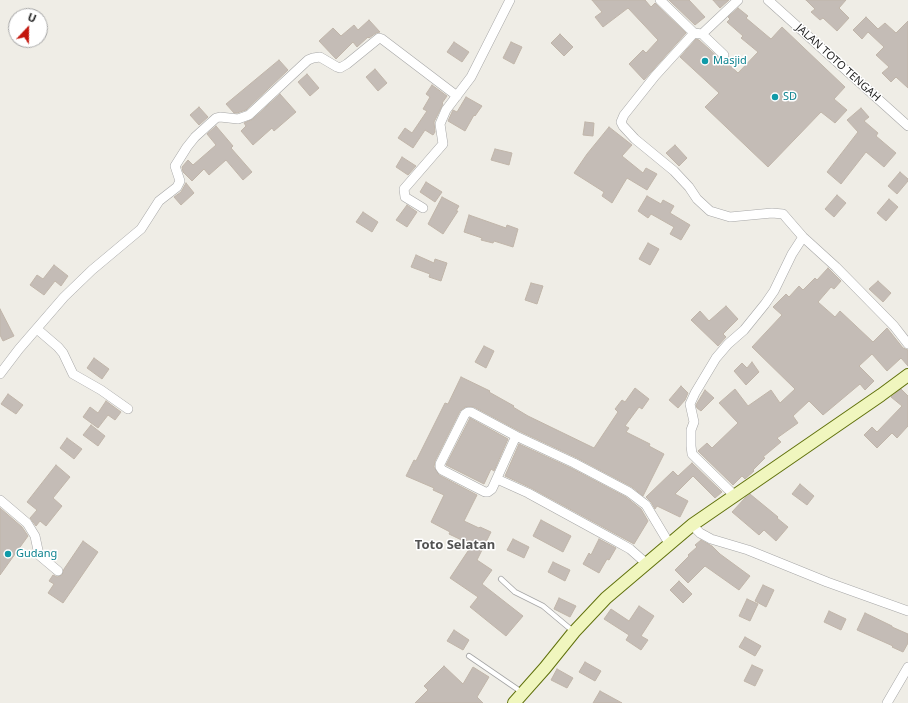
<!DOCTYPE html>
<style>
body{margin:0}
#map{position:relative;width:908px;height:703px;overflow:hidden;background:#efede6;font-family:"Noto Sans",sans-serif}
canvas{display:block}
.north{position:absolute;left:8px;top:8px;width:40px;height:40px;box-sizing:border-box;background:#fff;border:1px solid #a5a5a5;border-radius:50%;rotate:22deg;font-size:11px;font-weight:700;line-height:16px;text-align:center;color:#1f1f1f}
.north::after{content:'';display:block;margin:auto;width:14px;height:18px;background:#c3160c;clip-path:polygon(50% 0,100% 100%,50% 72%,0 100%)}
</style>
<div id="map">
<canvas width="908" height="703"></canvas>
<div class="north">U</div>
</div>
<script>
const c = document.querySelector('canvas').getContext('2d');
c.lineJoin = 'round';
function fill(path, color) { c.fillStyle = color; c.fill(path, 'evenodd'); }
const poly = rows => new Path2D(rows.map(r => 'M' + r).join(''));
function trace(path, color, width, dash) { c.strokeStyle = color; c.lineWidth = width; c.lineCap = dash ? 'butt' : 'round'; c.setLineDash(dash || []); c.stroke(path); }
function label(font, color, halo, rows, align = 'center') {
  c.font = font + ' "Noto Sans",sans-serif'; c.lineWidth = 3; c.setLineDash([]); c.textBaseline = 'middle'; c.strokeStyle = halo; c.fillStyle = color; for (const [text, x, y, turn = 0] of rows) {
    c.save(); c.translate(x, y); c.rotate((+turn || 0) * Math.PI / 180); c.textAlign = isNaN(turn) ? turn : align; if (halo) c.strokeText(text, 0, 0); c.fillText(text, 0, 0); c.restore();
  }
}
const building = poly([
 [592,0,645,0,651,7,655,3,686,33,644,80,629,64,643,50,646,53,658,40,628,8,603,27,595,17,602,12,592,0],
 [669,0,689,0,705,17,695,25,669,0],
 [713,0,729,0,720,8,713,0],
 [806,0,846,0,839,8,849,18,837,31,823,18,820,20,811,12,815,9,806,0],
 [738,8,748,16,746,18,771,39,782,27,845,87,834,99,847,110,835,123,821,112,768,167,705,107,719,93,680,57,696,39,699,40,720,59,725,61,738,73,758,52,741,38,743,36,727,22,730,19,728,17,738,8],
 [866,17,878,29,885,23,896,33,908,21,908,88,896,77,891,82,882,73,889,67,876,55,884,47,868,32,862,39,853,30,866,17],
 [369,20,380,32,376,33,369,38,368,37,357,47,353,42,336,59,319,41,333,28,341,36,354,25,358,30,369,20],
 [560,34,573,47,564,56,551,43,560,34],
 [454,42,469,52,462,62,447,52,454,42],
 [511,42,522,47,514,64,503,58,511,42],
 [279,60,288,70,246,110,237,113,234,113,226,104,279,60],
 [375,69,387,83,378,91,366,77,375,69],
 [307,74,319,88,310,96,298,82,307,74],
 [432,85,447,96,442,103,443,104,434,122,435,132,433,135,425,130,413,148,398,138,405,128,412,133,427,111,423,109,430,97,426,94,432,85],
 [280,94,296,112,274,131,272,128,253,145,241,131,246,126,244,123,253,119,280,94],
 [466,97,482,106,475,116,474,115,465,131,448,121,453,110,457,112,466,97],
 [199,107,208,117,199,125,190,115,199,107],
 [861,108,869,117,864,121,878,133,876,136,896,153,884,167,866,152,841,184,827,172,858,132,847,120,861,108],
 [585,122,594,123,593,136,583,135,585,122],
 [216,126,233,146,231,148,252,172,243,180,226,160,209,175,204,169,192,181,183,172,182,167,188,160,193,165,216,145,207,134,216,126],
 [609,127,632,145,622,156,643,173,646,168,657,174,647,190,627,178,612,203,602,196,604,192,574,173,587,154,609,127],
 [675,145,687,158,679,166,666,153,675,145],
 [495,149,512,153,509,165,491,160,495,149],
 [402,157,416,166,408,175,396,167,402,157],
 [900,172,908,179,908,181,897,194,888,186,900,172],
 [426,182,442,192,435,202,420,192,426,182],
 [186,183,194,193,181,205,174,197,181,192,186,183],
 [837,195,846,203,834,217,825,209,837,195],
 [647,196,661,204,663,200,674,206,670,213,690,225,681,240,670,234,674,227,651,214,648,218,638,211,647,196],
 [442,197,459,206,456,211,458,211,443,234,428,224,442,197],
 [889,199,898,207,886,221,877,213,889,199],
 [407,205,417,212,407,227,396,220,407,205],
 [363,212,378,222,372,232,356,222,363,212],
 [469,215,506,228,507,225,518,229,513,247,494,241,493,243,481,240,482,238,464,232,469,215],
 [648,243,659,249,650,265,639,259,648,243],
 [416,255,434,263,435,259,447,263,441,281,429,277,430,274,411,267,416,255],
 [54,265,68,276,61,286,55,281,44,295,30,285,37,275,43,279,54,265],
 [828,268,841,281,834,289,831,287,818,302,835,317,840,311,873,342,887,328,903,348,908,350,908,366,901,358,887,371,872,354,859,366,874,381,865,390,860,384,823,415,809,401,793,416,798,423,777,438,781,442,763,457,765,458,753,470,754,471,745,479,742,476,733,485,698,451,707,443,712,448,738,423,719,403,735,389,748,406,771,390,780,403,795,389,752,347,782,315,773,307,786,294,789,297,799,286,803,290,815,278,817,280,828,268],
 [878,281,891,293,883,302,869,289,878,281],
 [531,283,543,286,537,304,525,300,531,283],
 [726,306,738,319,723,334,726,337,718,346,691,320,700,311,709,321,726,306],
 [0,309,14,336,3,341,0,335,0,309],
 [484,346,494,351,486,368,475,362,484,346],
 [94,358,109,369,102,379,87,368,94,358],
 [752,362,759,372,746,385,734,371,742,363,747,368,752,362],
 [461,377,490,391,489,392,514,406,513,407,528,416,594,448,618,412,615,409,622,400,625,402,635,388,649,399,642,409,639,407,625,426,629,428,626,432,650,444,649,446,664,454,643,496,632,487,577,458,519,431,474,407,465,407,460,411,435,461,434,467,439,475,477,495,464,521,479,528,480,527,491,532,477,560,492,570,482,584,523,616,506,636,470,607,478,597,450,578,472,545,449,534,450,532,431,522,444,495,433,490,434,488,406,476,414,460,416,461,445,403,448,404,461,377],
 [681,386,688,393,685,400,678,408,669,400,681,386],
 [901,389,908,396,908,426,897,438,892,433,877,448,864,435,872,427,877,432,902,406,891,397,901,389],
 [705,390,714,398,701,411,697,408,696,405,705,390],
 [8,394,23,405,16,414,1,404,8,394],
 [106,401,121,412,115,420,108,415,98,428,83,417,90,407,98,413,106,401],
 [470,418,508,439,494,471,491,469,484,484,446,465,470,418],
 [91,425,105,436,98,446,83,435,91,425],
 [67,438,82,449,74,459,60,448,67,438],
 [519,444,571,468,626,497,641,509,648,521,634,544,531,488,505,476,519,444],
 [692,463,722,492,715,498,693,476,675,494,688,501,680,517,657,506,655,509,651,502,646,497,673,471,678,476,692,463],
 [56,465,70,477,53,498,62,506,46,526,40,521,36,526,30,518,37,510,27,502,56,465],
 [800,484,814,496,807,505,792,494,800,484],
 [750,494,778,517,777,518,788,527,776,541,764,530,759,535,732,512,745,498,750,494],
 [0,508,22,527,28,536,0,575,0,508],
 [541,520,571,536,563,552,533,536,541,520],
 [513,539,529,547,524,558,507,550,513,539],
 [599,539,616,548,609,560,607,559,599,573,583,564,589,553,591,555,599,539],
 [701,540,712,546,720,554,750,576,739,590,705,566,688,583,675,570,689,556,688,555,697,547,695,545,701,540],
 [83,541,98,552,63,603,48,593,54,584,49,581,53,575,57,577,62,575,64,569,83,541],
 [553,562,570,570,565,581,548,572,553,562],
 [679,581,692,594,683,603,670,590,679,581],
 [763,585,774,590,766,607,755,601,763,585],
 [559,598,576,606,570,617,554,609,559,598],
 [747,599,758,604,750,621,739,616,747,599],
 [639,606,654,616,641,636,648,640,641,650,626,640,629,635,604,619,611,609,629,621,639,606],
 [829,611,846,619,841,630,824,622,829,611],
 [865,613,892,626,892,627,908,634,908,643,903,652,892,647,893,646,857,630,865,613],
 [454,630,469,640,463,650,447,641,454,630],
 [745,637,761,646,755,656,739,647,745,637],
 [585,662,601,671,595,681,579,672,585,662],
 [752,665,763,670,755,686,744,681,752,665],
 [444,666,463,684,473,667,489,677,477,697,483,703,415,703,428,690,424,686,444,666],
 [557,669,573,678,567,688,551,680,557,669],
 [600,691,622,703,593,703,600,691]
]);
fill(building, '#c4bcb6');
trace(building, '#c0b5a9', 1);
const lane = poly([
 [501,579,515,592,543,606,574,632],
 [469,656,523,693]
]);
const street = poly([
 [660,0,694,33,702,34,738,0],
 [768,0,908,126],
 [694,33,655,76,624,115,621,122,623,126,635,139,674,171,689,187,697,199,710,211,730,217,772,213,783,214,803,237,836,267,894,326,908,344],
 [702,34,724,55],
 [423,208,405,197,404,189,443,144,440,124,446,110,471,77,510,0],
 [37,329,58,347,63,353,73,374,101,390,128,409],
 [0,374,19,349,64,297,92,270,141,229,159,201,177,187,180,181,175,166,187,147,195,137,216,118,220,117,238,119,249,115,308,60,313,58,320,57,337,67,340,68,347,64,379,38,382,39,457,96],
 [516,436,471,412,468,412,465,414,440,464,440,467,442,470,485,492,488,492,492,489,516,436,574,463,629,492,646,505,670,545],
 [497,479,528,493,614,540,630,549,647,564],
 [735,496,692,454,691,446,691,430,694,422,690,404,695,393,716,358,728,344,744,330,765,304,774,291,792,254,803,237],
 [0,500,27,523,35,536,39,555,58,571],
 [692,525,700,533,711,539,748,550,827,582,908,611],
 [887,703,908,667]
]);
const secondary = poly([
 [514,703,545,668,574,632,606,598,692,525,881,395,908,375]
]);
trace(lane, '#a6a6a6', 6);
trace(street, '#a6a6a6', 10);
trace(secondary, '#60710b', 14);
trace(lane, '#fff', 4.5);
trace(street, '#fff', 9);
trace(secondary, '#f0f6be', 12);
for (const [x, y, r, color] of [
 [705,61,4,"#0f9aa8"],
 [775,97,4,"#0f9aa8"],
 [8,554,4,"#0f9aa8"]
]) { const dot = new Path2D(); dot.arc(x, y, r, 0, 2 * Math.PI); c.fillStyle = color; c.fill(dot); trace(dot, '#fff', 1.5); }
label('11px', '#0d838f', '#fff', [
 ["Masjid",713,61],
 ["SD",783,97],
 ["Gudang",16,554]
], 'left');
label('11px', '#1f1f1f', '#fff', [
 ["JALAN TOTO TENGAH",838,63,42]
]);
label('bold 13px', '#525252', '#fff', [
 ["Toto Selatan",455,545]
]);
</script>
